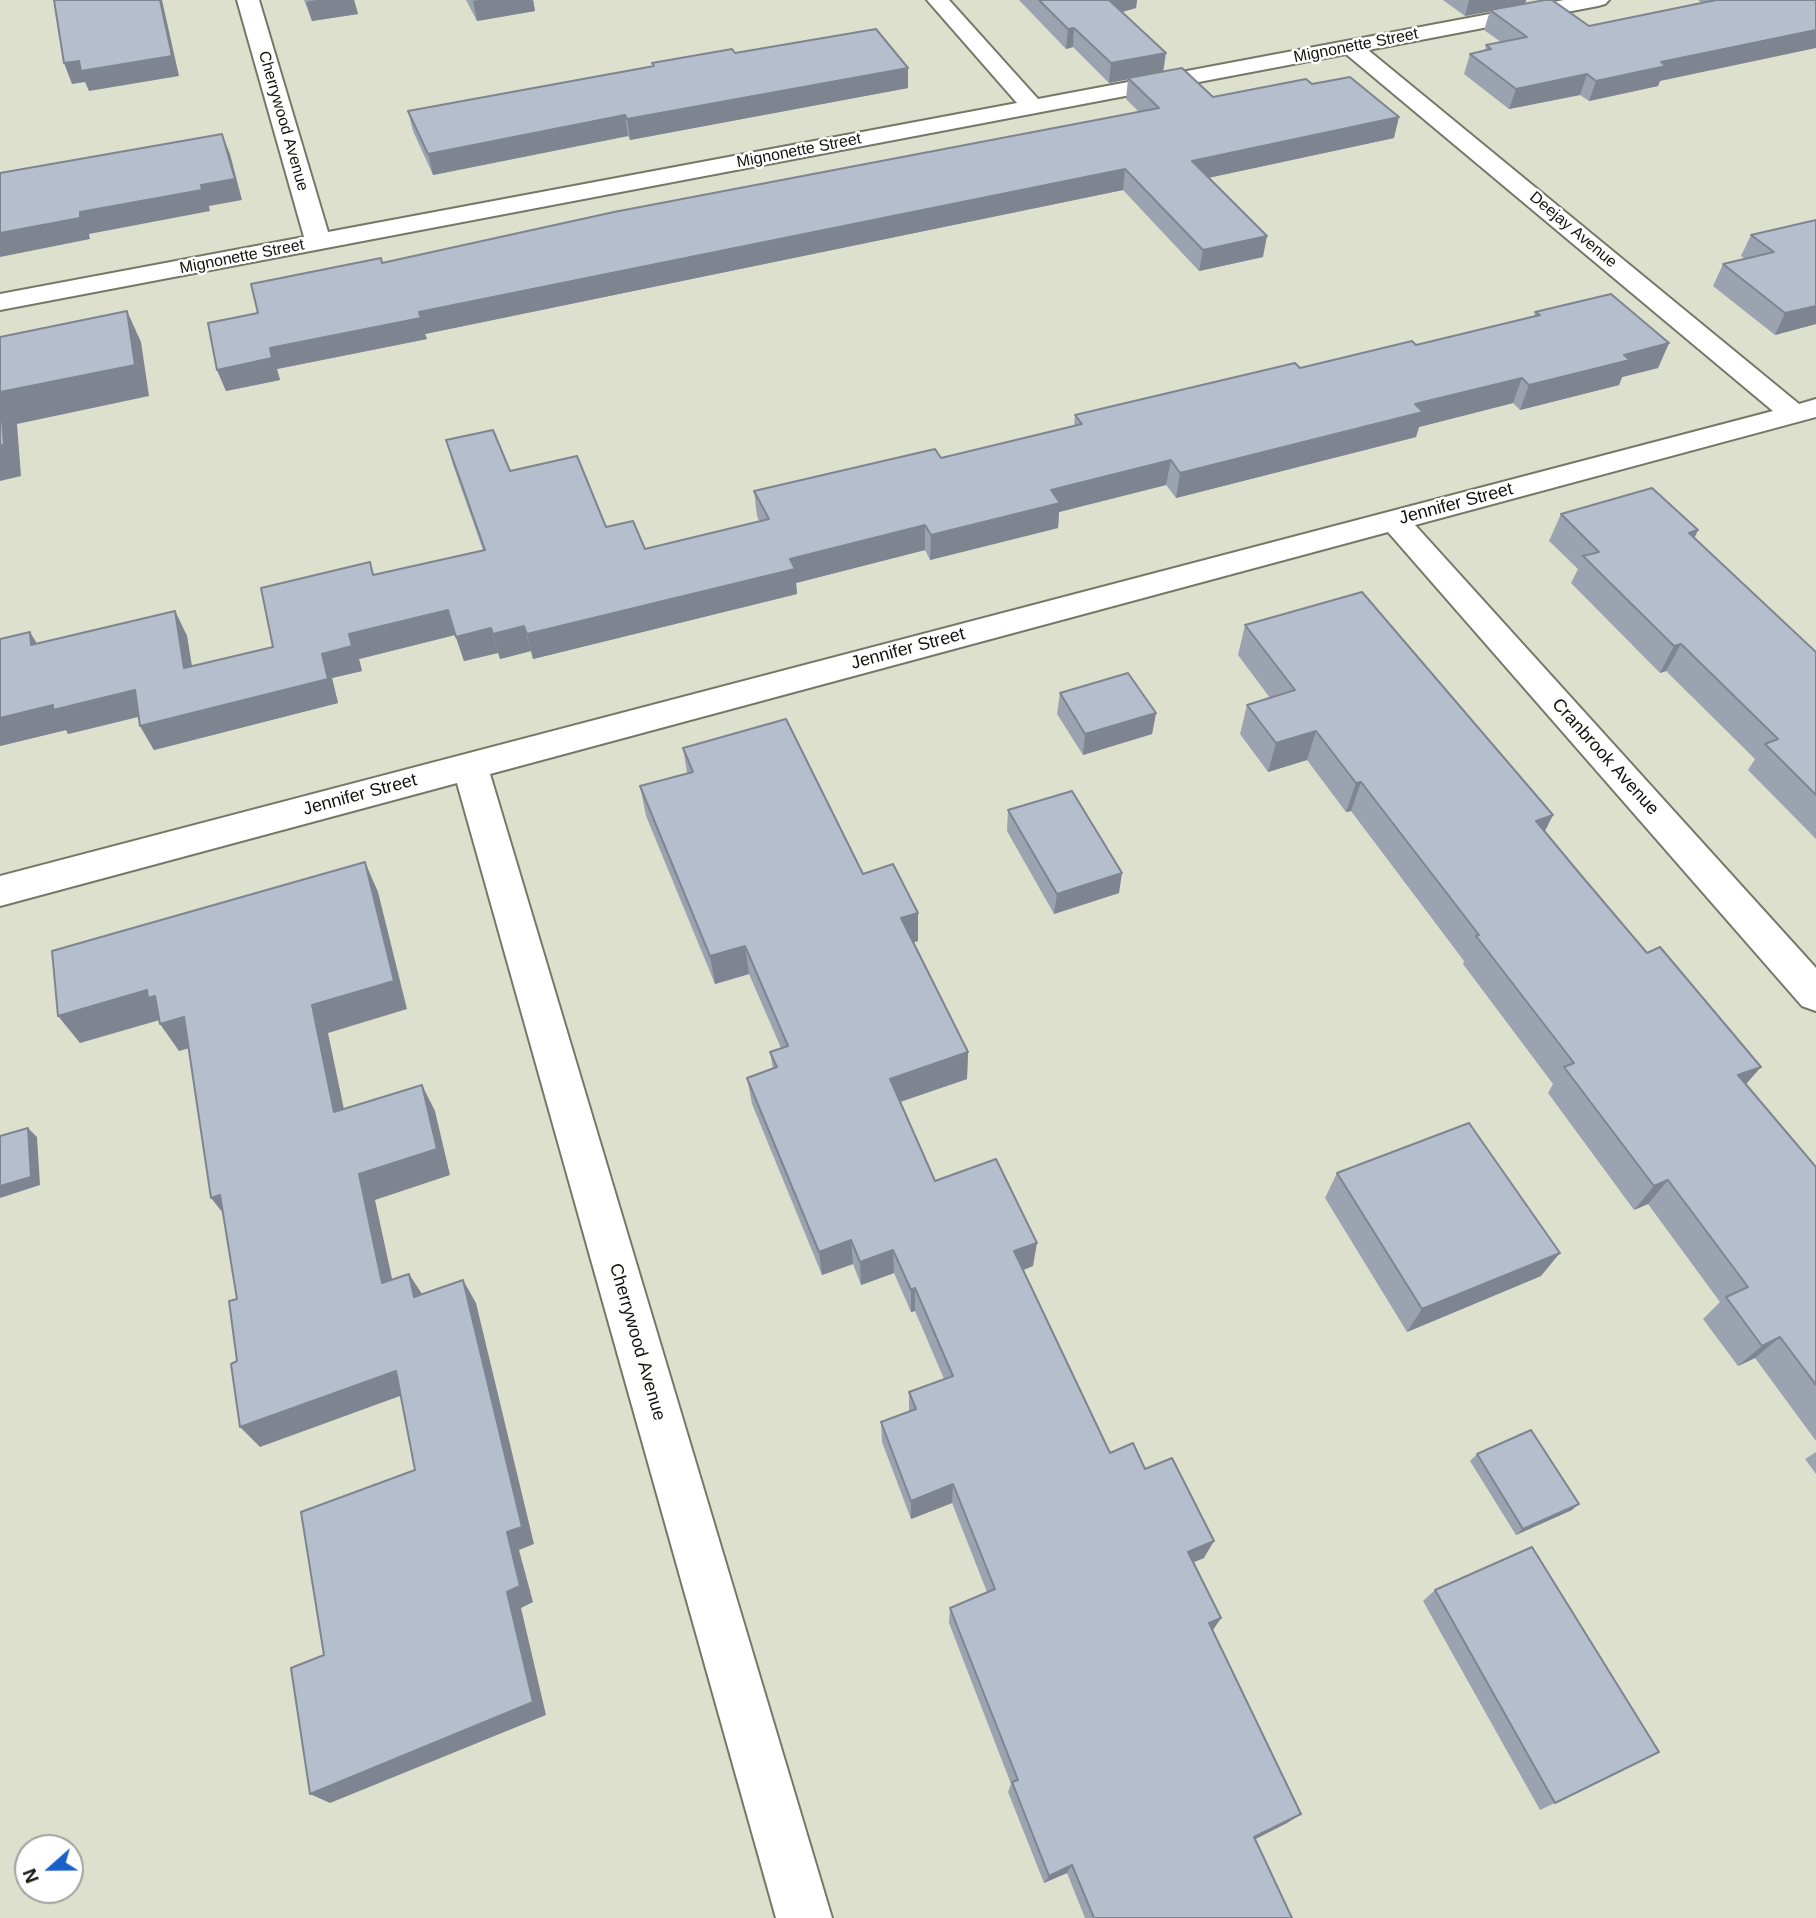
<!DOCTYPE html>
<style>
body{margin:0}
#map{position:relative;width:1816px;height:1918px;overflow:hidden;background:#dee0ce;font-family:Arial,sans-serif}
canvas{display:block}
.north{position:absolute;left:14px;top:1834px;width:70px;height:70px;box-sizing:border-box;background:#fff;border:2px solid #a1a19f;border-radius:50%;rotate:249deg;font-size:19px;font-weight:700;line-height:28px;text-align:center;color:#13140e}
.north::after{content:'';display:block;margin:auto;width:24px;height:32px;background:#1960cb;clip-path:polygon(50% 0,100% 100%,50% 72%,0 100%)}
</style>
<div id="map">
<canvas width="1816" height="1918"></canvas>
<div class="north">N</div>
</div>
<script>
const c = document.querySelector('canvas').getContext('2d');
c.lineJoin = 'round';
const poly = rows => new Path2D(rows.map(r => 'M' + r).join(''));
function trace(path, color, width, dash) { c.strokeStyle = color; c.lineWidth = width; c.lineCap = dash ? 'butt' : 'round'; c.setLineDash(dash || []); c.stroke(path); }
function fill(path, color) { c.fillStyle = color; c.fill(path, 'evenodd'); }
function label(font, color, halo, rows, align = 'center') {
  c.font = font + ' Arial,sans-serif'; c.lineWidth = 5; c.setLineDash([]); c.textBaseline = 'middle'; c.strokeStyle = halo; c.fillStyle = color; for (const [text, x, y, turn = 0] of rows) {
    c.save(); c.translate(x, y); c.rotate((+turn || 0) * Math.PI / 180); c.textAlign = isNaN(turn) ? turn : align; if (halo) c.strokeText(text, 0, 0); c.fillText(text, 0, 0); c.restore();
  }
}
const minor = poly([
 [237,0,259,0,328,232,1017,103,927,0,949,0,1038,99,1564,0,1609,0,1605,4,1598,6,1368,50,1799,404,1816,399,1816,417,1415,525,1816,968,1816,1011,1802,1006,1388,532,490,774,832,1918,776,1918,457,783,0,906,0,876,1773,411,1346,54,0,310,0,294,304,237,237,0]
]);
trace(minor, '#757767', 4);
fill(minor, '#fff');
fill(poly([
 [304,0,354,0,358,14,312,21],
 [466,0,533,0,535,11,477,21],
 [1019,0,1137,0,1136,8,1122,12,1163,71,1213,97,1312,84,1394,138,1208,178,1263,257,1199,271,1123,190,425,334,427,339,277,369,280,380,226,391,217,370,258,313,382,263,1139,112,1126,99,1128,79,1109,83,1073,47,1066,49],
 [1443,0,1526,0,1525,4,1589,26,1702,3,1698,0,1816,0,1660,81,1658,86,1589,101,1580,95,1509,109,1464,74,1470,54,1485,51,1486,45,1501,42,1484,30,1490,11,1465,16],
 [735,53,908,88,630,140,628,136,433,175,413,131,408,111,653,66,652,63],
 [1816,220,1816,324,1775,335,1713,286,1723,264,1745,259,1741,256,1751,235],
 [1535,312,1669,343,1658,368,1622,377,1619,385,1520,410,1513,403,1419,427,1416,437,1176,498,1166,485,1059,512,1058,528,930,560,925,550,796,583,797,594,533,659,531,651,500,659,498,653,464,661,455,635,359,659,362,671,332,678,338,703,154,750,140,726,139,717,68,734,66,730,0,746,0,639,37,643,175,611,187,636,192,666,273,647,374,575,483,550,453,465,446,440,510,471,645,549,759,521,757,516,754,491,941,458,1074,426,1075,415,1416,345,1534,317],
 [1561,514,1698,530,1694,538,1816,652,1816,839,1748,770,1755,759,1666,671,1660,673,1571,583,1578,569,1549,541],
 [1245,625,1553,815,1545,831,1580,874,1647,953,1761,1067,1746,1084,1816,1167,1816,1441,1755,1358,1738,1366,1703,1319,1720,1302,1648,1204,1634,1210,1548,1093,1553,1084,1463,964,1464,961,1351,811,1346,812,1307,760,1268,772,1240,734,1247,705,1270,698,1238,655],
 [1060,693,1156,713,1152,734,1083,755,1057,714],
 [683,748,863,874,918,941,914,942,968,1052,967,1079,900,1102,935,1181,1033,1266,1023,1270,1110,1453,1145,1469,1204,1558,1194,1562,1221,1618,1212,1631,1287,1823,1255,1839,1292,1918,1085,1918,1067,1873,1044,1883,1008,1792,1011,1784,949,1623,950,1608,987,1592,952,1503,911,1519,882,1442,881,1422,909,1412,909,1392,944,1379,915,1311,911,1312,894,1273,861,1285,853,1264,822,1275,752,1104,747,1078,773,1069,770,1052,781,1048,749,974,715,984,646,816,640,786,687,773],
 [1008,810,1119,893,1054,914,1007,831],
 [1337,1173,1541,1276,1407,1332,1325,1198],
 [1816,1452,1816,1474,1805,1459],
 [1477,1454,1572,1510,1516,1535,1470,1461],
 [1435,1590,1555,1803,1540,1810,1423,1601]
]), '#9ba3b0');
fill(poly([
 [160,0,162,0,179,76,89,91,85,82,72,84,64,63],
 [316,0,354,0,358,14,312,21,306,2],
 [479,0,533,0,535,11,477,21,473,1],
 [1106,0,1137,0,1136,8,1104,17],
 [1469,0,1526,0,1525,5,1465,16],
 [1074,28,1073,47,1066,49,1068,29],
 [1816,30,1816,48,1660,81,1658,86,1589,101,1596,81,1661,62],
 [1166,53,1163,73,1109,83,1111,63],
 [908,68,908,88,630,140,627,119],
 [1587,74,1580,95,1509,109,1516,89],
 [625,115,628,136,433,175,428,154],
 [1399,117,1394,138,1189,182,1192,161],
 [222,134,230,154,242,200,209,206,210,211,89,234,90,239,0,257,0,233,80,212,201,185],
 [1125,169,1123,190,425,334,427,339,277,369,280,380,226,391,217,370,270,348,419,312],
 [1267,236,1263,257,1199,271,1203,250],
 [1816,306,1816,324,1775,335,1785,313],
 [127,311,141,342,149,396,17,424,21,476,0,481,0,392],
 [1669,343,1658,368,1622,377,1619,385,1520,410,1529,385,1624,355],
 [1522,378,1513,403,1419,427,1416,437,1176,498,1180,473,1415,404],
 [1171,460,1166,485,1059,512,1058,528,930,560,931,535,1051,490],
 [925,525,925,550,796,583,797,594,533,659,527,634,790,559],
 [1698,530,1685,557,1689,533],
 [448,610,455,635,359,659,362,671,332,678,338,703,154,750,140,726,322,654,349,634],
 [175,611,187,636,196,693,184,668],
 [524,626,531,651,500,659,493,634],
 [491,628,498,653,464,661,456,637],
 [30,632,45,657,31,645],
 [1681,644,1666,671,1660,673,1674,646],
 [135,690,149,714,68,734,66,730,0,746,0,718,53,705],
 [1156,713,1152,734,1083,755,1085,734],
 [1316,731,1307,760,1268,772,1276,743],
 [1361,782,1351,811,1346,812,1356,783],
 [1553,815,1538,844,1536,821],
 [365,862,378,892,407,1009,328,1033,350,1138,334,1112,312,1005],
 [1122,873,1119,893,1054,914,1057,894],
 [918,913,918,941,901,946,901,918],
 [745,946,749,974,715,984,710,956],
 [147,990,184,1017,203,1044,179,1051,160,1024,163,1019,80,1043,58,1016],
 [968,1052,967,1079,891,1105,890,1079],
 [1761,1067,1739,1092,1738,1075],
 [422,1085,435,1111,450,1175,375,1200,398,1306,382,1283,359,1174],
 [28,1128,37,1137,40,1185,0,1198,0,1186],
 [1668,1180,1648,1204,1634,1210,1654,1186],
 [220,1195,231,1223,211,1198],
 [851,1240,853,1264,822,1275,819,1252],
 [1037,1243,1033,1266,1011,1275,1014,1251],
 [893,1250,894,1273,861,1285,860,1262],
 [1560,1253,1541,1276,1407,1332,1422,1309],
 [409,1274,424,1297,414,1297],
 [463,1280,476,1303,534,1544,519,1550,533,1602,521,1608,546,1715,330,1803,310,1794,507,1532],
 [915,1288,915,1311,911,1312,911,1290],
 [1780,1337,1755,1358,1738,1366,1762,1346],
 [396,1371,411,1392,260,1447,240,1427],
 [953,1484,952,1503,911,1519,911,1501],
 [1579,1504,1572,1510,1516,1535,1523,1529],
 [1214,1541,1204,1558,1179,1568,1188,1552],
 [1221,1618,1211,1633,1209,1623],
 [1301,1814,1287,1823,1242,1846,1254,1837],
 [1072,1865,1067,1873,1044,1883,1049,1876]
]), '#7e8590');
const building = poly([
 [54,0,160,0,172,56,81,71,79,61,64,63,54,0],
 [1039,0,1109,0,1166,53,1111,63,1074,28,1068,29,1039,0],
 [1545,0,1552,0,1589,26,1716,0,1816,0,1816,30,1661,62,1666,66,1596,81,1587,74,1516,89,1470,54,1491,49,1486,45,1527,37,1490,10,1545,0],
 [876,29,908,68,627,119,625,115,428,154,408,111,654,66,652,63,732,49,735,53,876,29],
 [1182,68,1213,97,1306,79,1312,84,1350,77,1399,117,1192,161,1267,236,1203,250,1125,169,419,312,421,318,270,348,272,358,217,370,208,323,258,313,251,284,381,258,382,263,614,212,1159,108,1128,78,1182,68],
 [222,134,235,179,201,185,202,190,80,212,80,218,0,233,0,173,222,134],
 [1816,220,1816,306,1785,313,1723,264,1774,252,1751,235,1816,220],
 [1611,294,1669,343,1624,355,1630,360,1529,385,1522,378,1415,404,1423,412,1180,473,1171,460,1051,490,1060,503,931,535,925,525,790,559,795,569,527,634,524,626,493,634,491,628,456,637,448,610,349,634,352,646,322,654,328,679,140,726,135,690,53,710,53,705,0,718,0,639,30,632,31,645,175,611,184,668,273,647,261,588,370,562,373,575,485,550,446,440,493,430,510,471,577,456,606,527,633,521,645,549,769,519,754,491,935,449,941,458,1082,424,1075,415,1295,363,1300,368,1412,341,1416,345,1540,315,1535,312,1611,294],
 [127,311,135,365,0,392,0,337,127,311],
 [0,395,4,445,0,445,0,395],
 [1652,488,1698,530,1689,533,1816,652,1816,795,1765,744,1778,739,1681,644,1674,646,1583,556,1599,552,1561,514,1652,488],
 [1362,592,1553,815,1536,821,1580,874,1647,953,1660,947,1761,1067,1738,1075,1816,1167,1816,1385,1780,1337,1762,1346,1726,1297,1748,1287,1668,1180,1654,1186,1564,1067,1574,1063,1476,936,1479,935,1361,782,1356,783,1316,731,1276,743,1247,705,1295,690,1245,625,1362,592],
 [1128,673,1156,713,1085,734,1060,693,1128,673],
 [786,719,863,874,893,864,918,913,901,918,968,1052,890,1079,935,1181,996,1159,1037,1243,1014,1251,1110,1453,1133,1443,1145,1469,1172,1458,1214,1541,1188,1552,1221,1618,1209,1623,1301,1814,1254,1837,1292,1918,1094,1918,1072,1865,1049,1876,1012,1782,1018,1780,950,1608,995,1589,953,1484,911,1501,881,1422,916,1409,909,1392,953,1376,915,1288,911,1290,893,1250,860,1262,851,1240,819,1252,747,1078,777,1067,770,1052,788,1046,745,946,710,956,640,786,693,772,683,748,786,719],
 [1072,791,1122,873,1057,894,1008,810,1072,791],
 [365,862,394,981,312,1005,334,1112,422,1085,437,1149,359,1174,382,1283,409,1274,414,1297,463,1280,522,1527,507,1532,520,1586,507,1592,533,1702,310,1794,291,1668,324,1655,301,1512,415,1470,396,1371,240,1427,231,1364,237,1361,229,1301,237,1299,220,1195,211,1198,184,1017,160,1024,155,996,148,998,147,990,58,1016,52,951,365,862],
 [1469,1123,1560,1253,1422,1309,1337,1173,1469,1123],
 [28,1128,31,1177,0,1186,0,1136,28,1128],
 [1531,1430,1579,1504,1523,1529,1477,1454,1531,1430],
 [1532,1547,1659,1752,1555,1803,1435,1590,1532,1547]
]);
fill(building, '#b4becd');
trace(building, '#7e8590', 2);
label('16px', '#13140e', '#fff', [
 ["Mignonette Street",1356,46,-11],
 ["Cherrywood Avenue",283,121,74],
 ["Mignonette Street",799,151,-11],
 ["Deejay Avenue",1573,230,40],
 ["Mignonette Street",242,257,-11]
]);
label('18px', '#13140e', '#fff', [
 ["Jennifer Street",1456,504,-15],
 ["Jennifer Street",908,649,-15],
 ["Cranbrook Avenue",1605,757,48],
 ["Jennifer Street",360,795,-15],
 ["Cherrywood Avenue",637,1342,74]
]);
</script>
